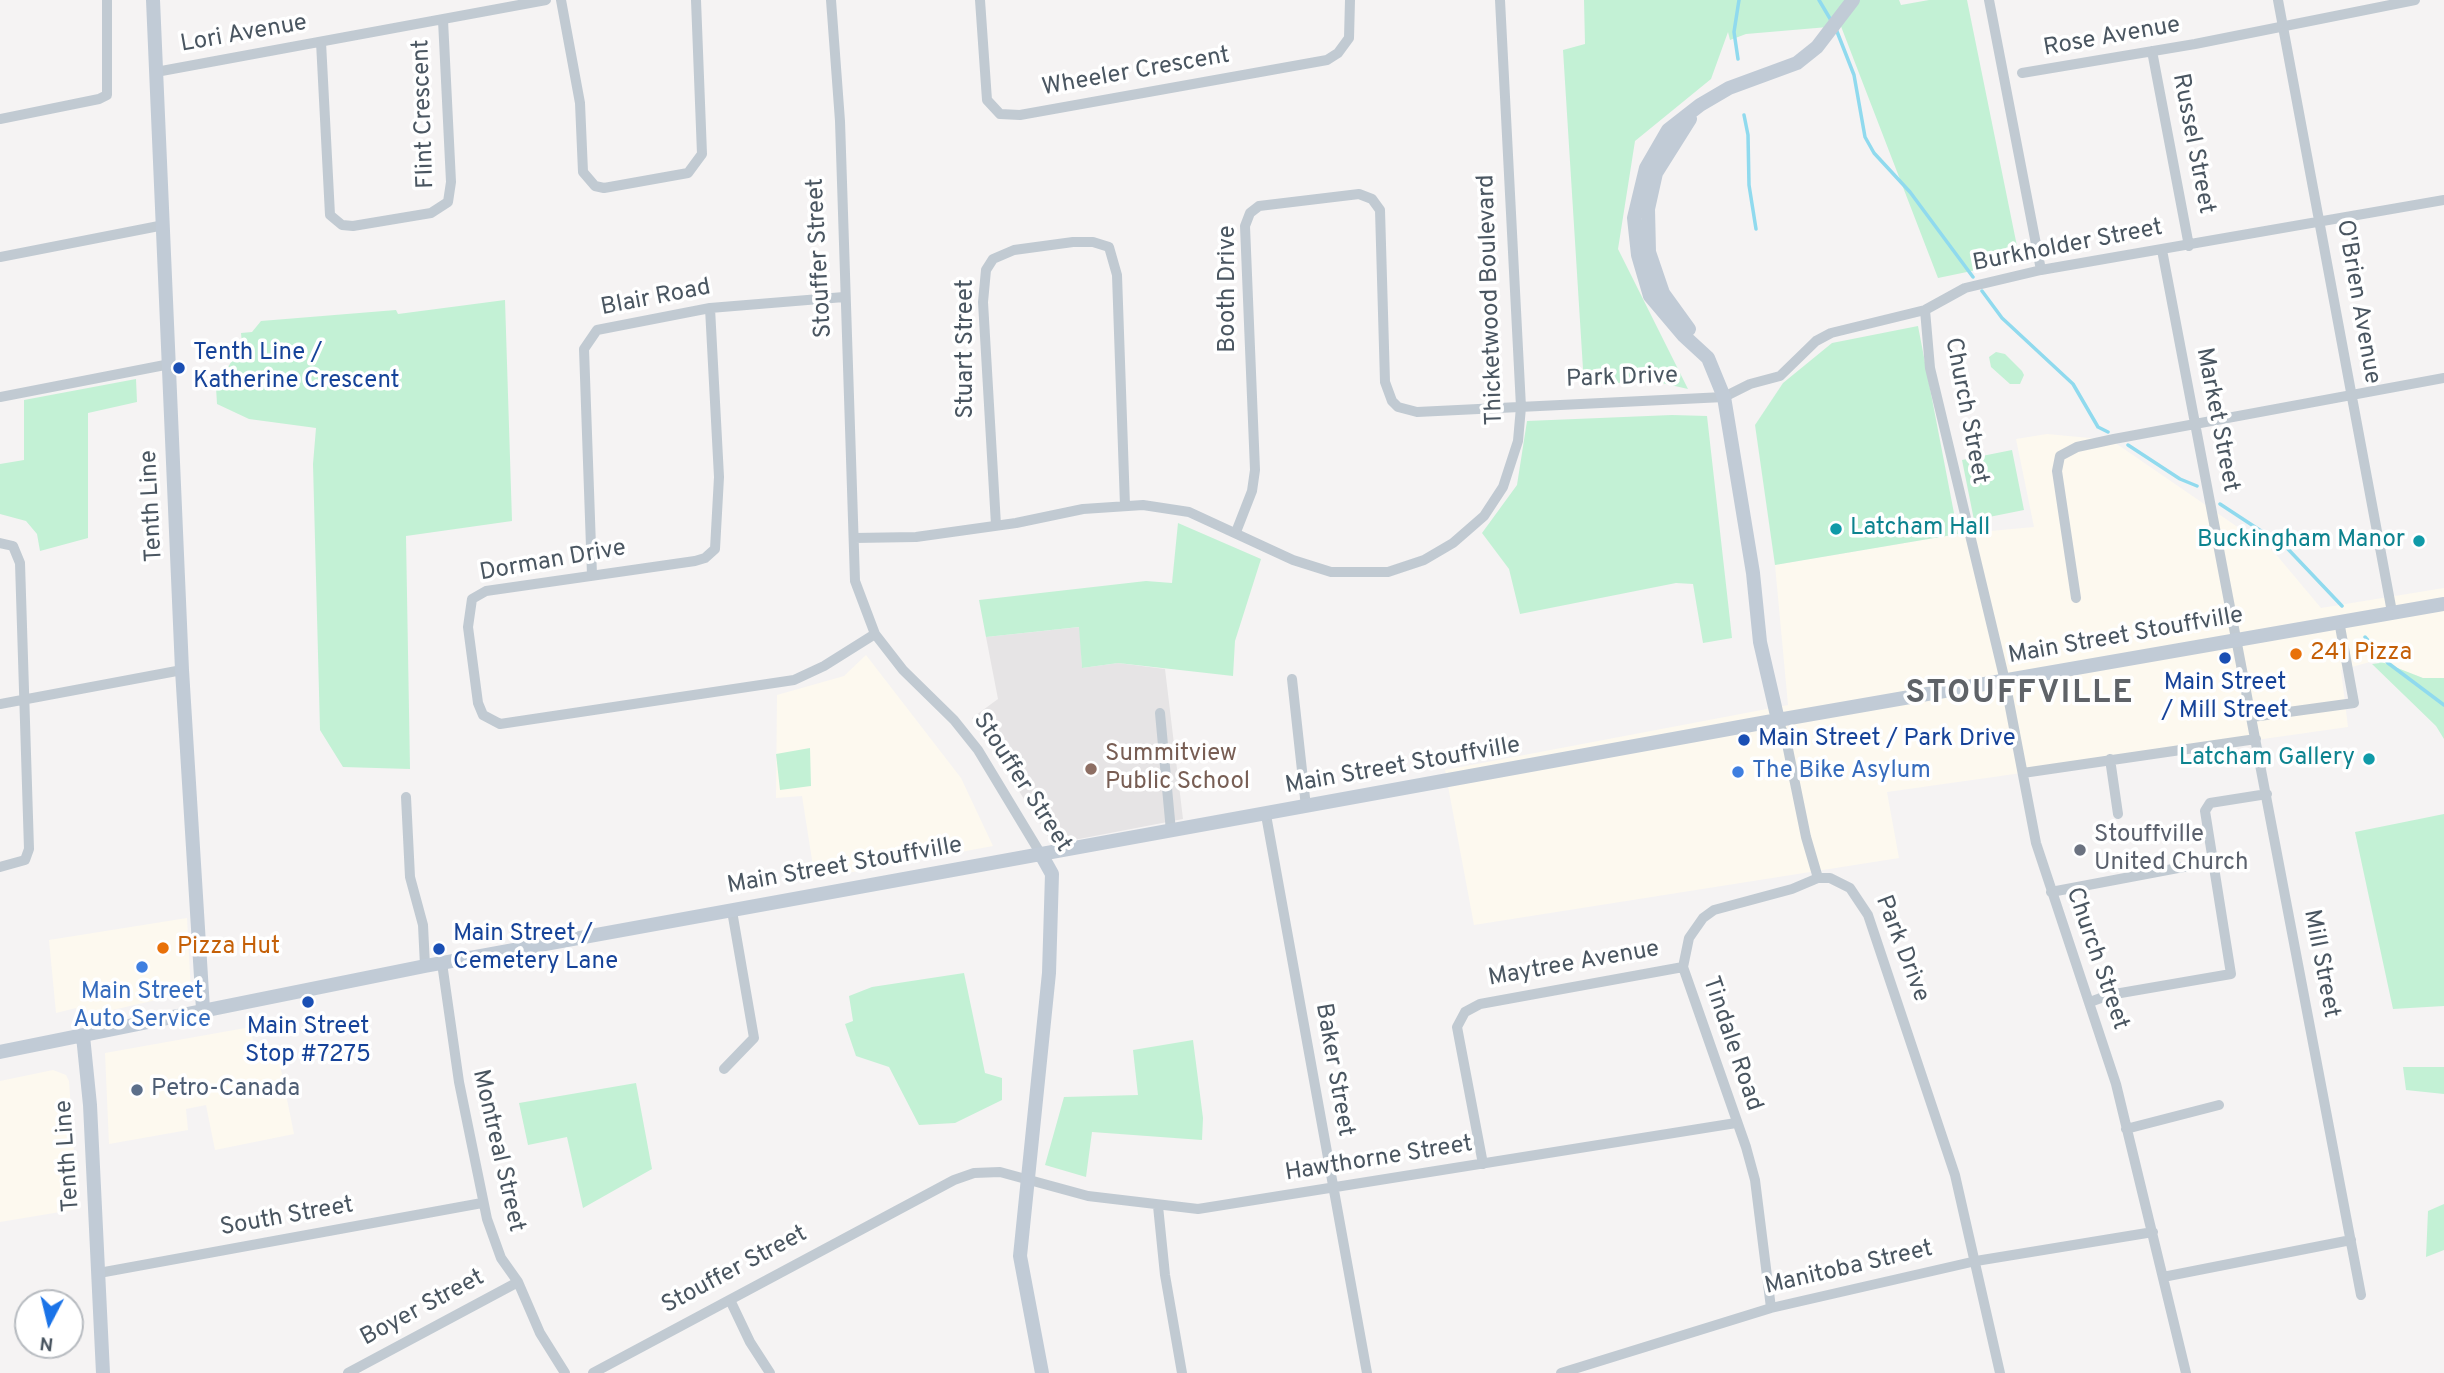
<!DOCTYPE html>
<style>
body{margin:0}
#map{position:relative;width:2444px;height:1373px;overflow:hidden;background:#f5f3f3;font-family:Overpass,sans-serif}
canvas{display:block}
.north{position:absolute;left:14px;top:1289px;width:70px;height:70px;box-sizing:border-box;background:#fff;border:2px solid #b7bbc0;border-radius:50%;rotate:187deg;font-size:19px;font-weight:700;line-height:28px;text-align:center;color:#4a5661}
.north::after{content:'';display:block;margin:auto;width:24px;height:32px;background:#1a73e8;clip-path:polygon(50% 0,100% 100%,50% 72%,0 100%)}
</style>
<div id="map">
<canvas width="2444" height="1373"></canvas>
<div class="north">N</div>
</div>
<script>
const c = document.querySelector('canvas').getContext('2d');
c.lineJoin = 'round';
function fill(path, color) { c.fillStyle = color; c.fill(path, 'evenodd'); }
const poly = rows => new Path2D(rows.map(r => 'M' + r).join(''));
function trace(path, color, width, dash) { c.strokeStyle = color; c.lineWidth = width; c.lineCap = dash ? 'butt' : 'round'; c.setLineDash(dash || []); c.stroke(path); }
function label(font, color, halo, rows, align = 'center') {
  c.font = font + ' Overpass,sans-serif'; c.lineWidth = 7; c.setLineDash([]); c.textBaseline = 'middle'; c.strokeStyle = halo; c.fillStyle = color; for (const [text, x, y, turn = 0] of rows) {
    c.save(); c.translate(x, y); c.rotate((+turn || 0) * Math.PI / 180); c.textAlign = isNaN(turn) ? turn : align; if (halo) c.strokeText(text, 0, 0); c.fillText(text, 0, 0); c.restore();
  }
}
fill(poly([
 [2047,434,2111,440,2274,552,2321,608,2444,588,2444,678,2423,678,2377,660,2341,670,2348,727,1887,792,1899,858,1474,925,1445,770,1788,705,1775,565,1958,534,2034,527,2016,439],
 [866,655,961,778,993,846,815,879,802,796,776,798,777,695,844,676],
 [187,918,191,992,78,1018,76,1008,56,1013,49,940],
 [251,1027,254,1049,276,1045,294,1134,215,1150,206,1105,186,1109,188,1130,109,1144,105,1053],
 [53,1070,66,1075,69,1081,78,1209,0,1222,0,1081]
]), '#fdf9ef');
fill(poly([
 [1080,627,1082,668,1118,663,1165,669,1183,819,1053,844,972,718,998,699,986,637]
]), '#e6e4e5');
fill(poly([
 [1584,0,1899,0,1901,5,1929,0,1967,0,2020,261,1938,278,1837,16,1828,27,1746,34,1730,40,1728,32,1711,79,1635,141,1618,249,1688,389,1653,381,1584,385,1563,50,1585,44],
 [505,300,512,521,406,536,410,769,343,767,320,730,313,464,316,428,249,419,217,404,216,387,242,344,241,333,252,332,261,321,396,310,398,314],
 [1918,326,1958,534,1775,565,1755,425,1783,383,1832,343],
 [1996,352,2005,354,2022,371,2024,375,2020,384,2010,384,1991,367,1989,357],
 [136,379,137,402,88,413,88,538,40,551,37,534,26,521,0,514,0,464,24,460,24,400],
 [1672,415,1707,416,1732,638,1703,643,1693,584,1676,583,1520,614,1509,569,1482,533,1517,485,1527,421],
 [2012,450,2024,510,1974,520,1962,460],
 [1178,523,1261,559,1235,641,1233,676,1118,663,1082,668,1079,627,986,637,979,600,1146,581,1172,583],
 [2377,660,2423,678,2444,678,2444,739,2436,726,2372,664,2380,663],
 [810,748,811,786,780,790,776,754],
 [2444,814,2444,1006,2393,1009,2355,832],
 [964,973,985,1073,1002,1078,1002,1100,955,1123,919,1125,889,1067,856,1056,845,1024,853,1021,849,996,872,987],
 [1193,1040,1203,1118,1202,1140,1092,1132,1086,1177,1045,1165,1064,1097,1138,1095,1133,1050],
 [2403,1067,2444,1067,2444,1094,2406,1090],
 [636,1083,652,1169,583,1208,567,1137,528,1145,519,1103],
 [2444,1204,2444,1250,2426,1257,2428,1211]
]), '#c3f1d5');
trace(poly([
 [1819,0,1832,22],
 [1836,29,1854,75,1865,137,1874,153,1910,192,1973,277],
 [1738,59,1734,32,1739,0],
 [1744,115,1748,135,1749,185,1756,229],
 [1982,291,2002,318,2073,384,2098,427,2108,432],
 [2128,445,2180,479,2197,486],
 [2220,504,2287,548,2342,606],
 [2365,637,2388,663,2444,705]
]), '#90daee', 3.5);
trace(poly([
 [561,0,580,103,583,172,595,186,604,188,688,173,702,154,696,0],
 [831,0,840,121,855,581,875,634,903,670,954,720,978,750,1042,856],
 [980,0,987,100,1000,114,1020,115,1327,60,1338,53,1349,38,1350,0],
 [1989,0,2041,270],
 [2278,0,2392,612],
 [321,42,330,215,342,225,353,226,431,213,448,202,451,182,443,20],
 [2152,51,2189,246],
 [156,72,546,0],
 [2022,73,2195,44,2415,0],
 [0,119,99,99,107,95,107,0],
 [2162,250,2361,1295],
 [0,257,164,225],
 [710,308,719,477,715,549,705,558,695,561,486,591,472,599,468,627,478,703,483,715,500,724,794,680,824,666,875,634],
 [1925,310,1930,368,2005,681,2036,843,2116,1084,2186,1373],
 [0,397,170,364],
 [996,525,983,302,986,270,993,259,1014,250,1073,242,1093,242,1109,247,1117,275,1125,506],
 [1236,532,1252,491,1255,470,1245,226,1250,213,1259,206,1359,194,1372,199,1380,210,1385,382,1392,401,1398,407,1417,412,1724,397,1750,384,1780,376,1816,341,1831,333,1925,310,1965,288,2041,270,2444,200],
 [854,538,916,537,1016,523,1083,509,1143,505,1189,512,1293,560,1331,572,1388,572,1424,560,1453,543,1484,516,1503,487,1518,441,1521,407,1500,0],
 [0,543,13,546,20,563,29,849,25,860,0,867],
 [592,575,584,349,597,330,710,308,844,297],
 [2076,598,2057,471,2060,456,2077,447,2114,439,2444,378],
 [1292,679,1306,807],
 [0,704,182,670],
 [1160,713,1171,831],
 [2252,717,2354,703,2339,621],
 [1778,720,1787,744,1806,837,1818,878],
 [2110,759,2118,814],
 [2023,773,2256,739],
 [406,797,410,877,423,925,425,966],
 [1266,815,1367,1373],
 [2051,892,2215,861],
 [442,963,459,1082,487,1219,501,1258,518,1282,540,1333,565,1373],
 [2231,974,2205,811,2210,803,2267,794],
 [2090,1002,2109,995,2231,974],
 [724,1069,754,1038,732,911],
 [2126,1129,2219,1105],
 [1483,1164,1457,1027,1465,1012,1480,1004,1683,967],
 [1158,1206,1165,1275,1182,1373],
 [99,1273,482,1203],
 [2163,1277,2351,1240],
 [730,1300,750,1342,770,1373],
 [1771,1308,1755,1180,1746,1147,1683,967,1689,938,1703,918,1714,910,1792,889,1818,878,1830,878,1850,888,1868,915,1955,1175,2000,1373],
 [348,1373,518,1282],
 [593,1373,954,1180,974,1173,1000,1172,1088,1196,1198,1209,1736,1123],
 [1561,1373,1771,1308,1976,1261,2153,1232]
]), '#c1cad2', 10);
trace(poly([
 [153,0,182,670,203,1009],
 [1689,329,1663,293,1649,252,1648,209,1656,173,1690,119],
 [1778,720,1760,642,1753,573,1724,397,1708,358,1683,335,1650,296,1638,255,1634,218,1646,168,1668,130,1700,105,1729,88,1797,63,1817,47,1853,0],
 [1042,856,1052,874,1049,973,1020,1256,1042,1373],
 [83,1036,90,1105,103,1373],
 [0,1052,425,966,1778,720,2444,604]
]), '#c1cbd6', 14);
for (const [x, y, r, color] of [
 [179,368,7,"#1a4fb4"],
 [1836,529,7,"#0f9aa8"],
 [2419,541,7,"#0f9aa8"],
 [2296,654,7,"#e8710a"],
 [2225,658,7,"#1a4fb4"],
 [1744,740,7,"#1a4fb4"],
 [2369,759,7,"#0f9aa8"],
 [1091,769,7,"#8d6e63"],
 [1738,772,7,"#3f7fe0"],
 [2080,850,7,"#6b7280"],
 [163,948,7,"#e8710a"],
 [439,949,7,"#1a4fb4"],
 [142,967,7,"#3f7fe0"],
 [308,1002,7,"#1a4fb4"],
 [137,1090,7,"#5c6f8a"]
]) { const dot = new Path2D(); dot.arc(x, y, r, 0, 2 * Math.PI); c.fillStyle = color; c.fill(dot); trace(dot, '#fff', 2.5); }
label('24px', '#4a5661', '#fff', [
 ["Lori Avenue",244,35,-10],
 ["Rose Avenue",2112,38,-10],
 ["Wheeler Crescent",1136,73,-10],
 ["Flint Crescent",425,114,-92],
 ["Russel Street",2192,144,79],
 ["Burkholder Street",2068,247,-11],
 ["Stouffer Street",821,258,-93],
 ["Booth Drive",1229,289,-90],
 ["Blair Road",656,299,-11],
 ["Thicketwood Boulevard",1492,300,-92],
 ["O'Brien Avenue",2357,302,80],
 ["Stuart Street",967,349,-90],
 ["Park Drive",1622,379,-2],
 ["Church Street",1965,411,79],
 ["Market Street",2216,420,79],
 ["Tenth Line",153,506,-93],
 ["Dorman Drive",553,562,-10],
 ["Main Street Stouffville",2126,637,-10],
 ["Main Street Stouffville",1403,767,-10],
 ["Stouffer Street",1021,783,57],
 ["Main Street Stouffville",845,867,-10],
 ["Park Drive",1901,949,69],
 ["Church Street",2096,959,71],
 ["Mill Street",2320,964,79],
 ["Maytree Avenue",1574,965,-10],
 ["Tindale Road",1731,1044,71],
 ["Baker Street",1333,1070,80],
 ["Montreal Street",497,1151,77],
 ["Tenth Line",69,1156,-94],
 ["Hawthorne Street",1379,1160,-9],
 ["South Street",287,1218,-10],
 ["Manitoba Street",1849,1269,-13],
 ["Stouffer Street",735,1271,-28],
 ["Boyer Street",423,1309,-28]
]);
label('24px', '#164399', '#fff', [
 ["Tenth Line /",193,354],
 ["Katherine Crescent",193,382],
 ["Main Street",2225,684,"center"],
 ["/ Mill Street",2225,712,"center"],
 ["Main Street / Park Drive",1758,740],
 ["Main Street /",453,935],
 ["Cemetery Lane",453,963],
 ["Main Street",308,1028,"center"],
 ["Stop #7275",308,1056,"center"]
], 'left');
label('24px', '#0d838f', '#fff', [
 ["Latcham Hall",1850,529,"left"],
 ["Buckingham Manor",2405,541],
 ["Latcham Gallery",2355,759]
], 'right');
label('24px', '#c56008', '#fff', [
 ["241 Pizza",2310,654],
 ["Pizza Hut",177,948]
], 'left');
label('24px', '#785e54', '#fff', [
 ["Summitview",1105,755],
 ["Public School",1105,783]
], 'left');
label('24px', '#366cbe', '#fff', [
 ["The Bike Asylum",1752,772],
 ["Main Street",142,993,"center"],
 ["Auto Service",142,1021,"center"]
], 'left');
label('24px', '#5b616d', '#fff', [
 ["Stouffville",2094,836],
 ["United Church",2094,864]
], 'left');
label('24px', '#4e5e75', '#fff', [
 ["Petro-Canada",151,1090]
], 'left');
c.letterSpacing = '2px';
label('bold 32px', '#5f6368', '#fff', [
 ["STOUFFVILLE",2020,696]
]);
c.letterSpacing = '0px';
</script>
